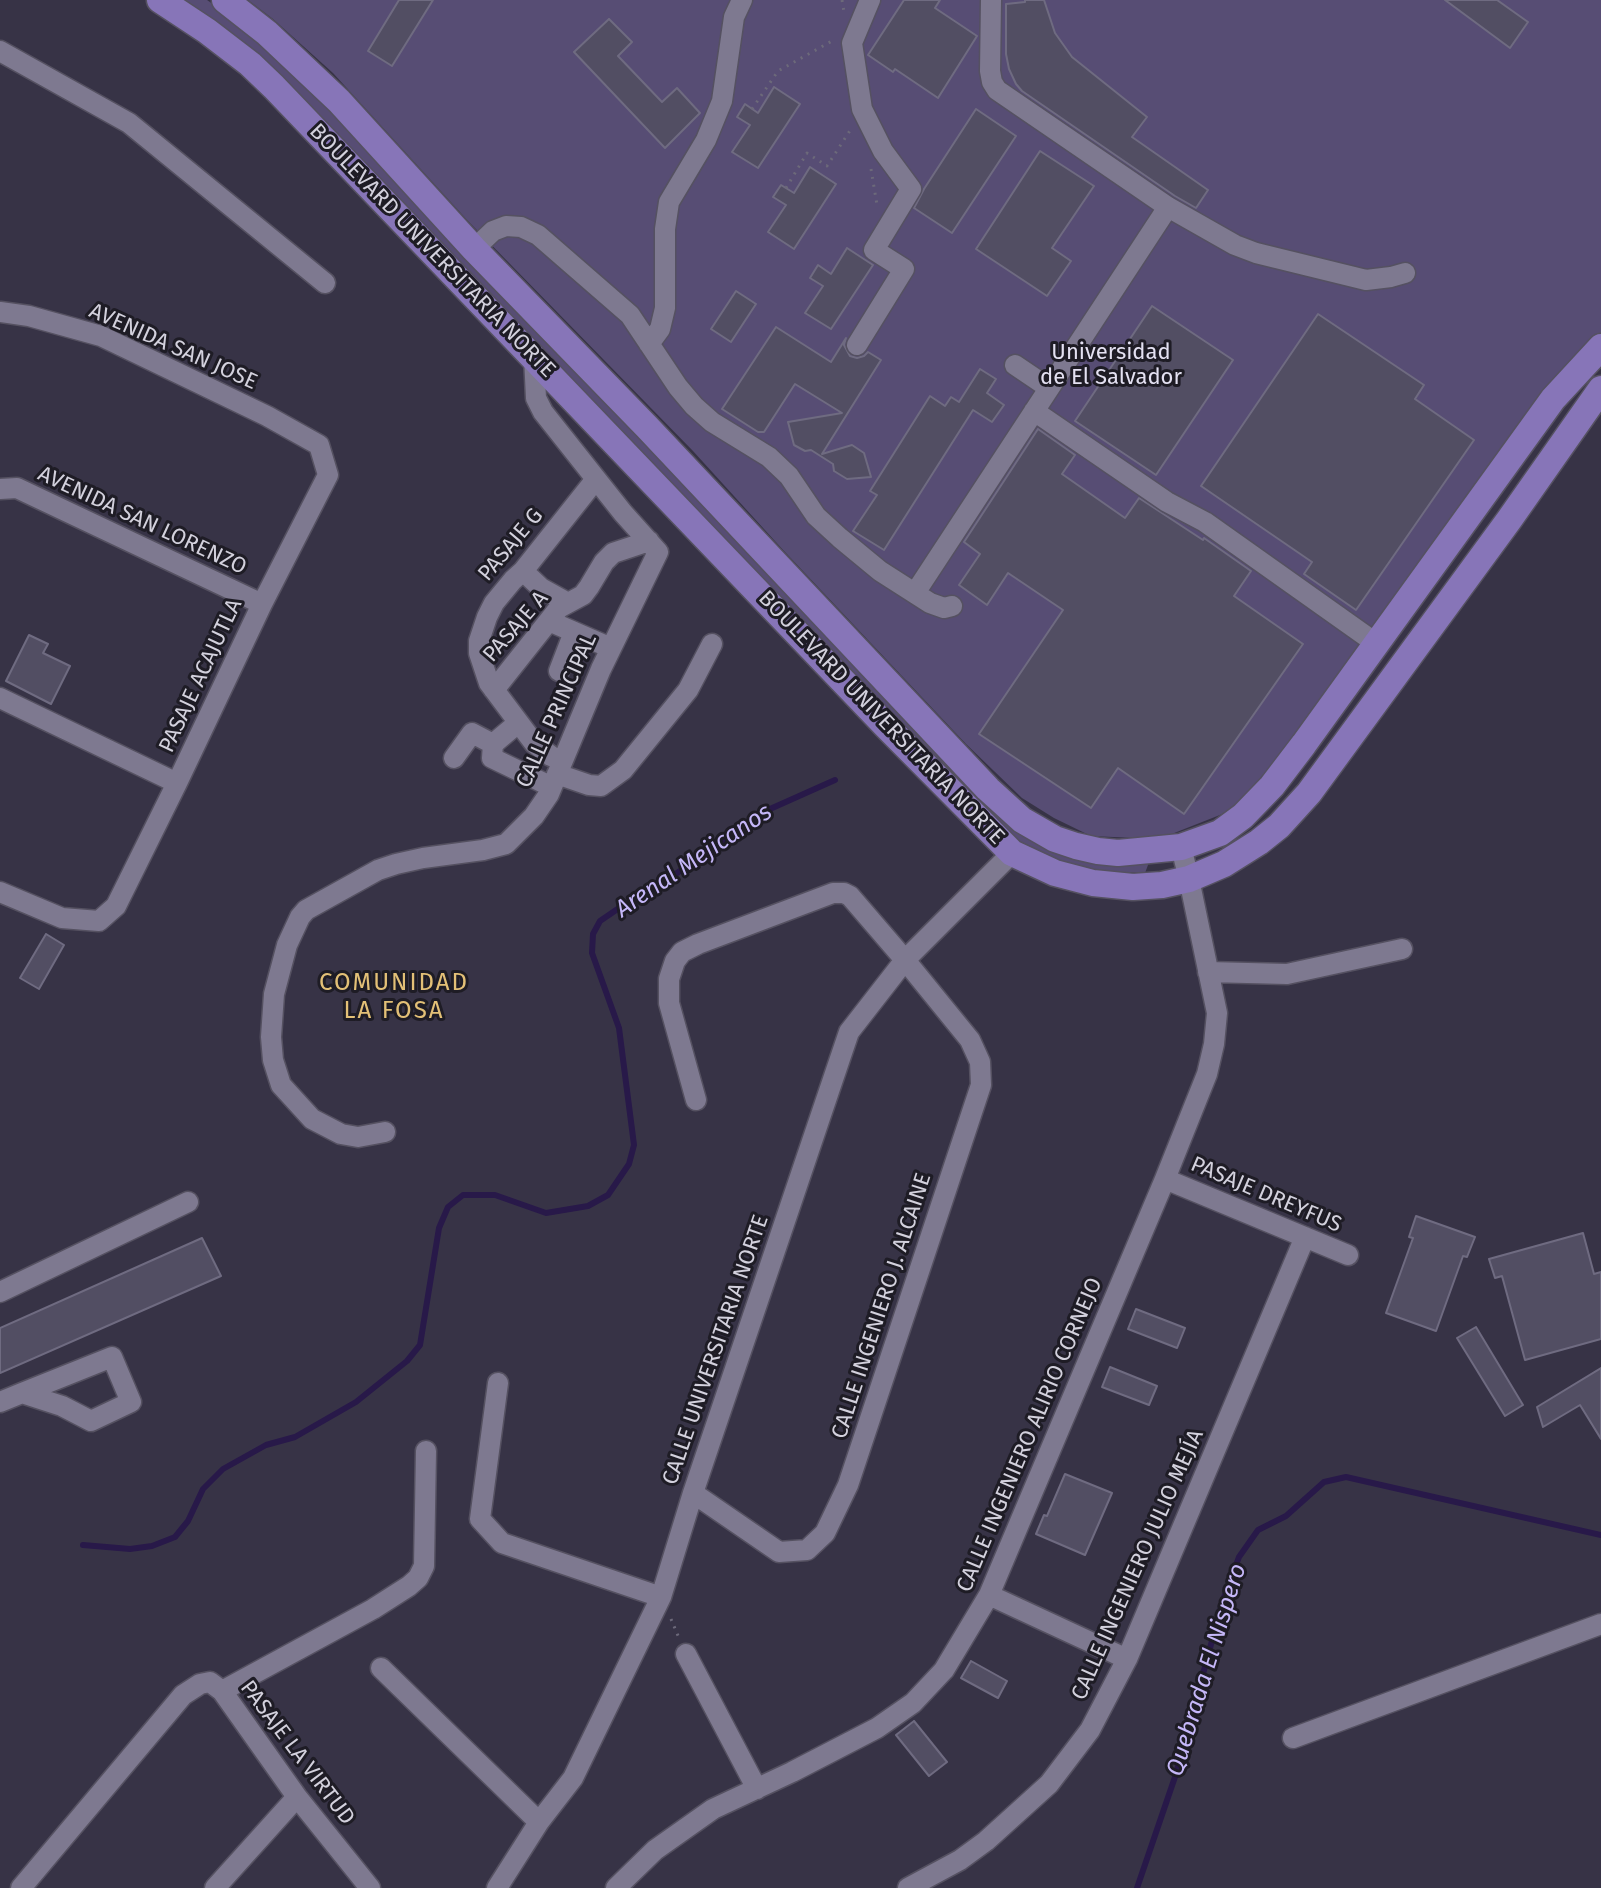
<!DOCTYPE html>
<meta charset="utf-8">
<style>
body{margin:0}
canvas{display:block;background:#373346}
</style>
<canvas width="1601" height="1888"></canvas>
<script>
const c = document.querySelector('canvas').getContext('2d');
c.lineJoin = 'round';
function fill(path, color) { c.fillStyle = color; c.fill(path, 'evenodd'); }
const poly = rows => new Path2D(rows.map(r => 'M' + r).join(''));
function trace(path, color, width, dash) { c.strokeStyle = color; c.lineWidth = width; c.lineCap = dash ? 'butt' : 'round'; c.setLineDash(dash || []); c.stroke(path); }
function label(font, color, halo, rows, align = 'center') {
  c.font = font + ' "Fira Sans",sans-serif'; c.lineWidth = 6; c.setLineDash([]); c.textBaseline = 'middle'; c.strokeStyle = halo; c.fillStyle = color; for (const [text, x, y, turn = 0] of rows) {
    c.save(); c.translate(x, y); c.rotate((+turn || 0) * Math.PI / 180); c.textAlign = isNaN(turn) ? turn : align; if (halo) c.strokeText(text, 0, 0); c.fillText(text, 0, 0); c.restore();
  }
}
fill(poly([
 [184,0,207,0,237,21,283,60,999,810,1147,860,1148,865,1145,873,1097,871,1071,867,1019,844,996,826,247,47],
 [248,0,1601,0,1601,336,1289,747,1230,811,1159,839,1091,836,1054,818,1022,798,966,744,784,551,693,451,468,221,333,73,273,19]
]), '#574d74');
trace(poly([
 [83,1545,130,1549,152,1546,175,1537,188,1521,203,1489,223,1469,266,1445,295,1437,356,1402,407,1361,420,1345,439,1228,448,1207,463,1195,495,1195,546,1213,588,1206,608,1195,629,1164,634,1145,619,1028,592,953,593,934,600,921,622,906,648,893,770,809,835,780],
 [1137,1888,1176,1774,1223,1600,1239,1557,1258,1530,1286,1516,1324,1482,1346,1477,1601,1535]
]), '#281949', 6);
const building = poly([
 [399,0,433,0,392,66,368,51,399,0],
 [904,0,940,0,935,8,977,36,938,98,895,69,893,72,868,55,904,0],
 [1025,0,1044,0,1055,33,1072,57,1147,117,1132,137,1208,190,1196,208,1175,196,1022,91,1016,84,1009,69,1006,54,1006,4,1025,2,1025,0],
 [1445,0,1497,0,1528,22,1510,48,1445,0],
 [609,19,632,42,618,56,662,102,677,88,700,113,665,148,574,52,609,19],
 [774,87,800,104,758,168,732,152,750,125,737,117,745,104,758,113,774,87],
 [976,109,1016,136,952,233,914,208,924,189,976,109],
 [1040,151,1094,186,1052,248,1071,261,1047,296,976,249,1040,151],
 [810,167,836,184,794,249,768,232,786,205,773,197,781,185,794,193,810,167],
 [847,248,873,265,831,329,805,313,823,286,810,278,818,265,831,274,847,248],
 [736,291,756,304,731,342,711,329,736,291],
 [1152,306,1233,360,1156,475,1075,421,1152,306],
 [1318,314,1424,385,1415,399,1474,440,1356,610,1304,574,1312,562,1201,486,1318,314],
 [776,327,831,362,846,338,844,345,850,356,857,358,864,356,868,352,881,360,822,454,852,445,864,453,871,477,847,479,834,471,833,464,811,450,805,451,794,445,788,422,842,413,795,384,764,432,758,432,722,409,776,327],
 [980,369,996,379,987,393,1004,405,992,422,973,410,884,550,853,531,877,495,870,491,930,396,945,406,951,397,959,402,980,369],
 [1038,429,1075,455,1062,474,1125,518,1139,498,1203,540,1204,538,1251,571,1234,596,1303,644,1184,814,1118,768,1091,808,979,734,1063,610,1008,573,987,605,959,585,980,554,964,542,1038,429],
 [29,635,48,644,43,653,70,666,51,704,6,681,29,635],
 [46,934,64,945,39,989,20,978,46,934],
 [1416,1216,1475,1237,1467,1257,1463,1256,1436,1331,1386,1313,1413,1238,1409,1237,1416,1216],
 [1583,1233,1594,1274,1601,1272,1601,1339,1525,1360,1502,1276,1495,1278,1489,1259,1583,1233],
 [202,1238,221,1276,0,1373,0,1328,202,1238],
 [1136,1309,1185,1328,1177,1348,1128,1329,1136,1309],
 [1476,1327,1523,1405,1505,1416,1457,1338,1476,1327],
 [1110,1367,1157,1386,1149,1405,1102,1387,1110,1367],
 [1601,1368,1601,1439,1580,1405,1543,1427,1537,1407,1601,1368],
 [1065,1474,1112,1493,1085,1555,1036,1534,1044,1515,1047,1516,1065,1474],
 [971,1661,1007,1681,998,1698,961,1678,971,1661],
 [914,1721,947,1762,929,1776,896,1735,914,1721]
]);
fill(building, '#524e63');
trace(building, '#6f6b81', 2);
const minor = poly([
 [991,0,990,71,992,82,997,90,1168,207,1235,245,1256,253,1366,280,1391,277,1405,273],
 [0,51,129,123,325,283],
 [474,249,493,231,506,226,521,227,538,235,630,315,678,387,694,406,712,422,769,457,789,476,816,516,840,538,880,571,930,603,944,608,952,606],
 [0,312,29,316,101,336,267,416,319,445,328,475,262,604,177,783,116,906,99,921,62,918,0,892],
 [649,344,660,329,665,308,665,229,669,202,706,140,722,101,734,17,742,0],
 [857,345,904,269,874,250,911,189,883,151,862,109,852,43,870,0],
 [1015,365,1049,388],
 [1034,411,1167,502,1205,522,1377,644],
 [0,489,17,488,262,604],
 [523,571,541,588,568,603],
 [915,593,1168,207],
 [549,621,611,648],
 [559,671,574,632],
 [494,690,559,608,583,595,589,587,604,562,613,553,649,541],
 [0,698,177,783],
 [493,744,492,758,552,787],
 [454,758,472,733,493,744,518,723],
 [562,761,551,756,534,743,489,683,479,653,479,641,487,617,494,603,513,580,523,571,596,479],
 [557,774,589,785,601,786,623,770,688,690,712,644],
 [1208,972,1287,974,1402,949],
 [385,1132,358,1137,341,1134,312,1119,281,1085,273,1060,271,1037,274,994,287,945,300,917,306,910,378,870,396,864,423,858,483,850,506,844,534,816,549,794,601,669,658,552,623,513,543,412,536,398,534,357],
 [1165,1179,1348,1255],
 [0,1292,188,1202],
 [498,1383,480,1519,502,1543,661,1597],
 [0,1402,22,1393,112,1357,131,1402,91,1421,62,1406,22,1393],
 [693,1493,779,1552,807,1550,825,1533,848,1485,981,1085,980,1062,970,1040,905,960,850,896,844,893,833,893,698,944,682,952,675,961,669,979,669,1003,696,1100],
 [989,1595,1127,1659],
 [686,1654,757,1789],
 [381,1668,539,1822],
 [222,1691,373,1609,409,1586,418,1578,424,1566,426,1451],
 [1293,1738,1601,1624],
 [21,1888,183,1695,200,1684,210,1682,222,1691,297,1797,370,1888],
 [215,1888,297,1797],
 [497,1888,539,1822,573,1778,661,1597,693,1493,849,1032,905,960,1012,853],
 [616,1888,655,1850,713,1809,792,1772,877,1728,913,1703,944,1670,989,1595,1165,1179,1207,1074,1214,1044,1217,1013,1189,879,1181,847],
 [908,1888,960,1860,986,1841,1049,1784,1090,1730,1127,1659,1305,1237]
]);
const major = poly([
 [160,0,207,31,250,64,274,87,886,726,1012,853,1055,873,1093,883,1133,887,1162,885,1189,879,1224,864,1259,842,1279,826,1309,793,1509,520,1601,389],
 [225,0,267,33,339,101,474,249,647,427,988,789,1022,820,1055,839,1076,846,1098,851,1118,853,1181,847,1220,833,1243,816,1272,786,1304,744,1553,399,1601,347]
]);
trace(minor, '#555161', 23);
trace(major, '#555161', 29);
trace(poly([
 [842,0,844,12],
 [752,109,778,71,832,41],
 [871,169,877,205],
 [786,188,807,153,827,166,851,129],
 [671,1619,679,1638]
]), '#6c697a', 3, [2, 6]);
trace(minor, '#7e7990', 20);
trace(major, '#8775b8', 26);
label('22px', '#d3d1dd', '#1e1c25', [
 ["BOULEVARD UNIVERSITARIA NORTE",432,251,46],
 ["AVENIDA SAN JOSE",173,347,24],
 ["AVENIDA SAN LORENZO",142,521,25],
 ["PASAJE G",511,545,-50],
 ["PASAJE A",516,627,-49],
 ["PASAJE ACAJUTLA",201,676,-65],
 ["CALLE PRINCIPAL",557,711,-66],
 ["BOULEVARD UNIVERSITARIA NORTE",881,718,46],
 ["PASAJE DREYFUS",1266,1195,23],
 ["CALLE INGENIERO J. ALCAINE",882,1306,-72],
 ["CALLE UNIVERSITARIA NORTE",716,1350,-71],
 ["CALLE INGENIERO ALIRIO CORNEJO",1030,1435,-67],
 ["CALLE INGENIERO JULIO MEJÍA",1138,1565,-66],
 ["PASAJE LA VIRTUD",297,1753,53]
]);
label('22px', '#e4e1f2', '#1e1c25', [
 ["Universidad",1111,353],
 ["de El Salvador",1111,378]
]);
label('italic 24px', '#c5b7f8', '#1e1c25', [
 ["Arenal Mejicanos",694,861,-34],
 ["Quebrada El Nispero",1207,1670,-73]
]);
c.letterSpacing = '2px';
label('24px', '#e3c077', '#1e1c25', [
 ["COMUNIDAD",394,983],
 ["LA FOSA",394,1011]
]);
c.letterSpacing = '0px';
</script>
